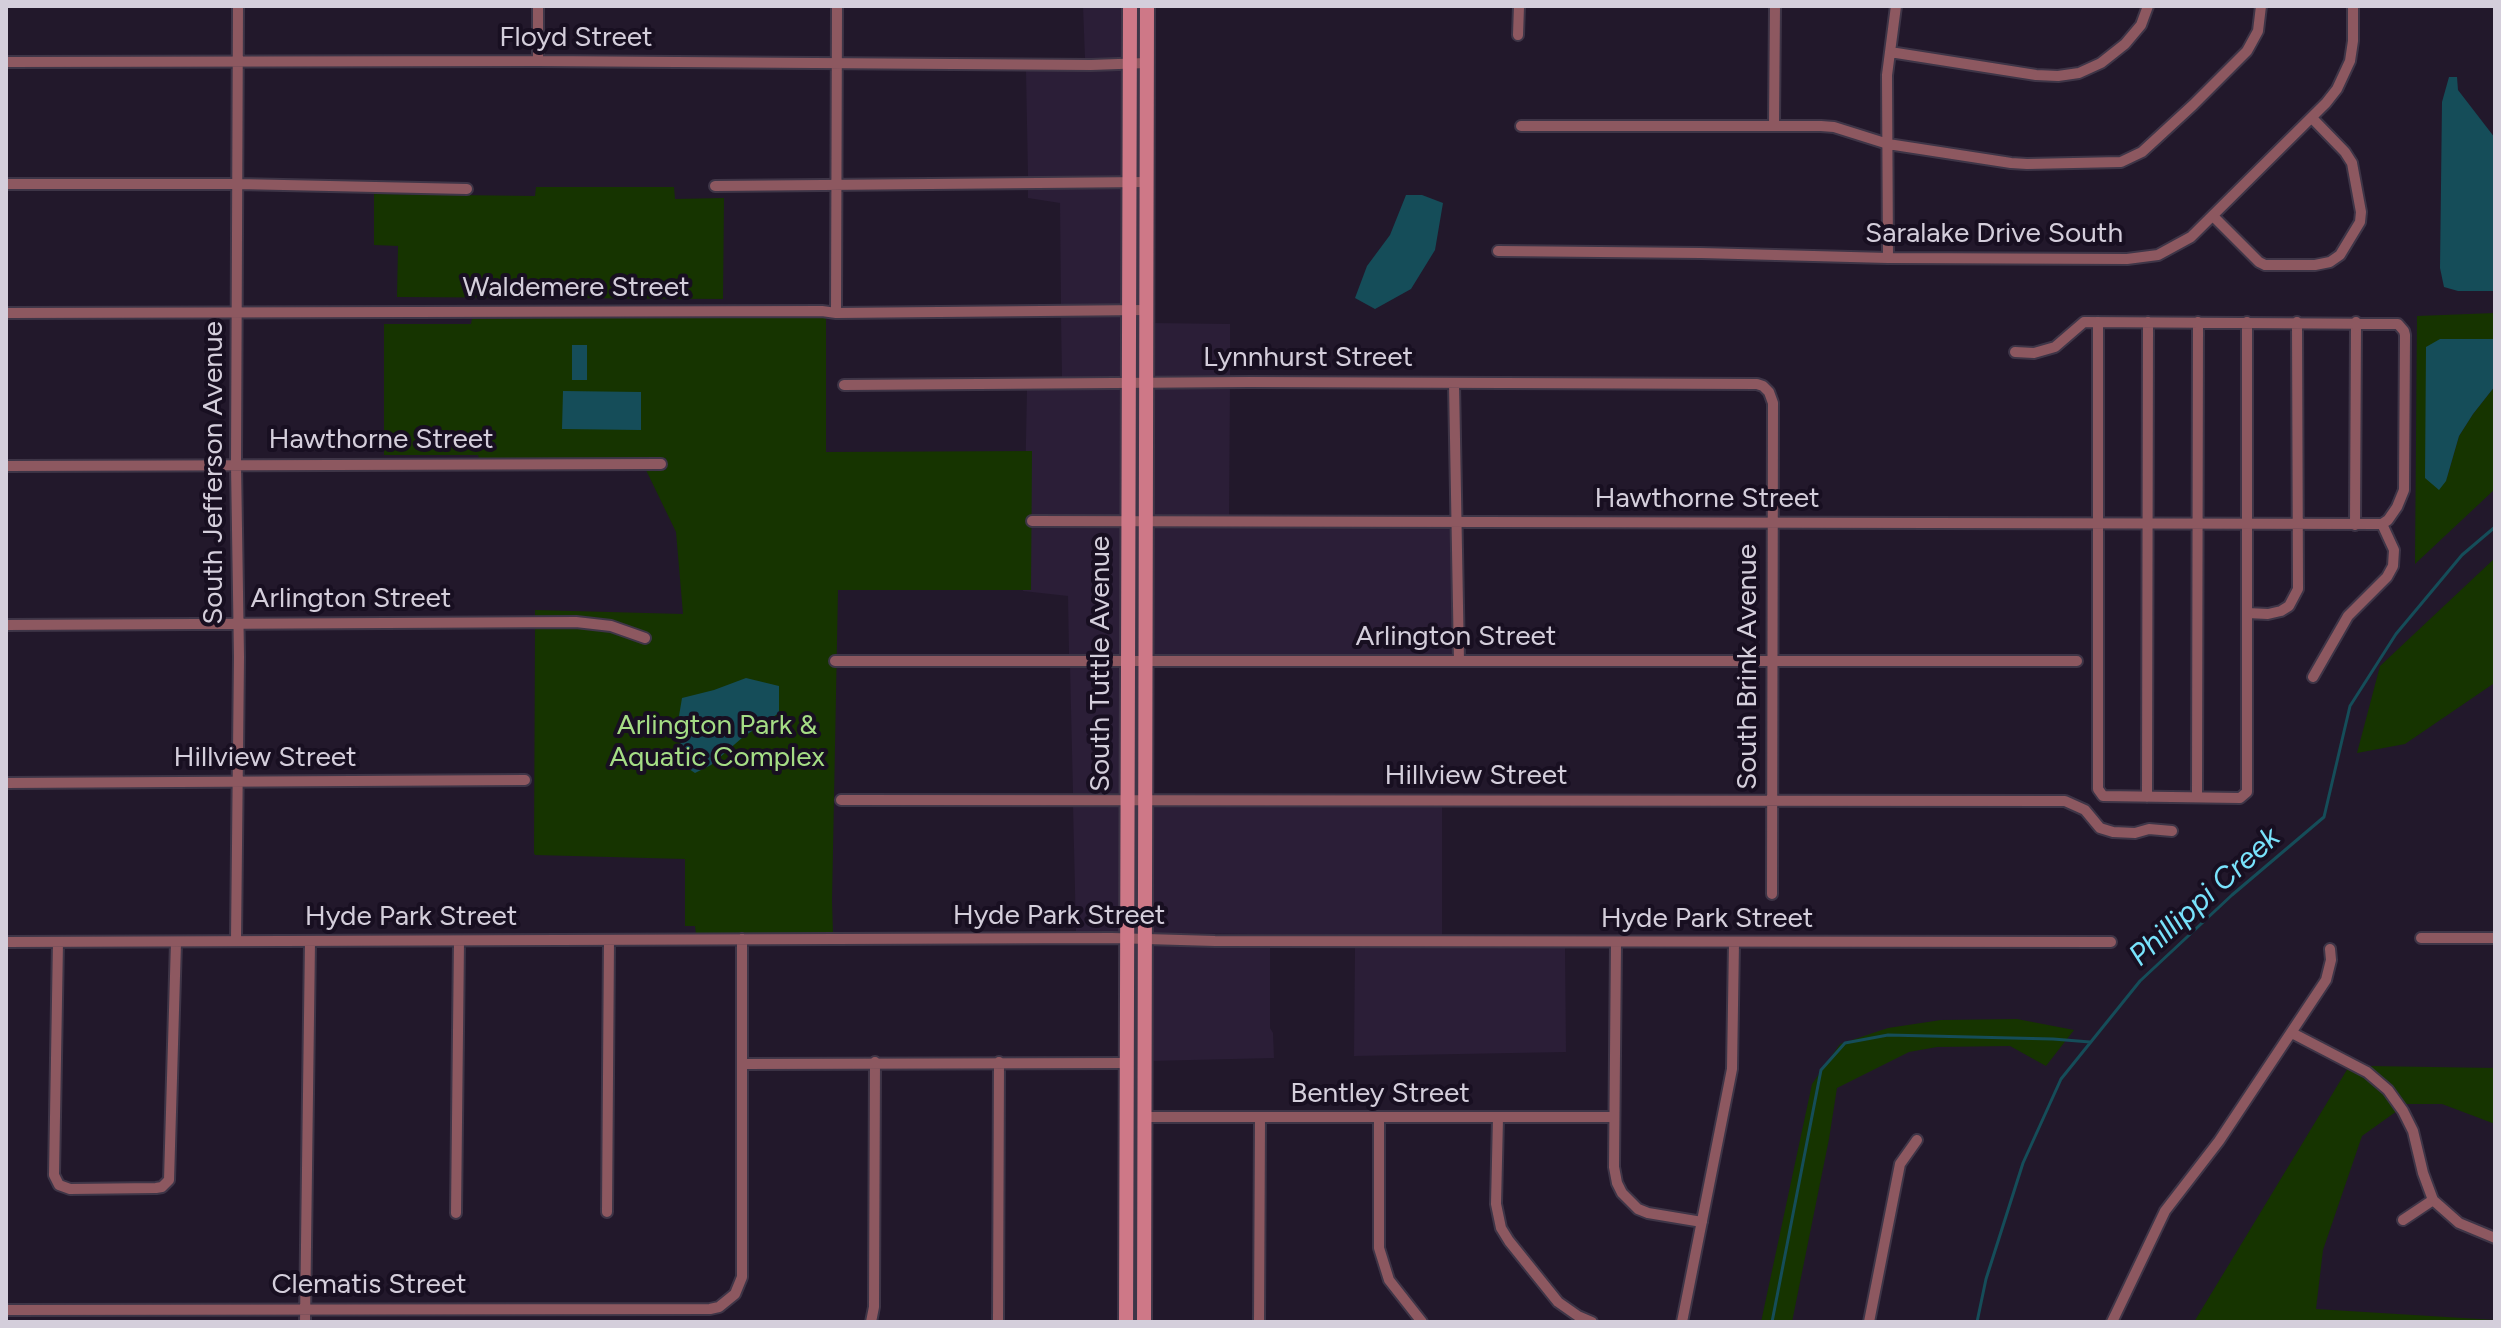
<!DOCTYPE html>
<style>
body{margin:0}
#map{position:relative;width:2501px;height:1328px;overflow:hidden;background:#22182b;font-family:Figtree,sans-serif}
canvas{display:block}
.frame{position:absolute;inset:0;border:8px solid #d4cedb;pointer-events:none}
</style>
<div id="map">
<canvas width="2501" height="1328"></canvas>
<div class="frame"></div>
</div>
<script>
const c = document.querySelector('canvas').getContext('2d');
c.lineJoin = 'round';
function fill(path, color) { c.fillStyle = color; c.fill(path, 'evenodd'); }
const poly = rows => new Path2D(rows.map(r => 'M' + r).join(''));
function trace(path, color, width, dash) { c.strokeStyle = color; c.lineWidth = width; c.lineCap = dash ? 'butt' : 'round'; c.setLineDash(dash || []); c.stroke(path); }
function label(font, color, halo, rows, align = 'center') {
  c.font = font + ' Figtree,sans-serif'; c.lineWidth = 8; c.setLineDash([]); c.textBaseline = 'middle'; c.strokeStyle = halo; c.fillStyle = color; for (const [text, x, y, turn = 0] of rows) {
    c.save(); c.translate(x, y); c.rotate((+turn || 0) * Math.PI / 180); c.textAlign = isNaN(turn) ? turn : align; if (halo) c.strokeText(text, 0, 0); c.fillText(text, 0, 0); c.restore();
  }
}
fill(poly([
 [1083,6,1125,6,1125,58,1085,59],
 [1125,70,1123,177,1028,177,1026,71],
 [1028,189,1123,189,1123,304,1061,305,1060,203,1028,198],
 [1123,316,1124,376,1062,377,1061,317],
 [1151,323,1230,324,1230,376,1152,376],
 [1152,388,1230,388,1229,516,1151,515],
 [1027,389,1124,389,1122,515,1027,515,1027,527,1122,527,1121,654,1069,654,1068,596,1023,591],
 [1151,527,1452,528,1454,655,1149,654],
 [1070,666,1121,666,1121,793,1073,793],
 [1073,805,1121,805,1122,932,1076,932],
 [1150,805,1442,805,1442,936,1150,933],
 [1150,945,1270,947,1270,1028,1273,1033,1274,1058,1150,1061],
 [1355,947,1565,948,1566,1052,1354,1056]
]), '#2b1e37');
fill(poly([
 [536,187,674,187,675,199,724,198,723,299,397,297,398,246,374,245,374,194,535,196],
 [2495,313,2495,339,2476,339,2446,481,2459,436,2473,414,2495,386,2495,489,2415,564,2417,316],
 [687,316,826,317,826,452,1032,451,1031,590,838,590,832,901,833,933,696,934,695,926,685,926,685,859,535,855,534,853,535,629,635,628,601,618,535,617,535,610,683,614,676,532,646,470,666,470,666,458,479,458,478,455,384,455,384,324,471,324,472,319],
 [2495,558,2493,684,2405,744,2357,753,2380,666],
 [2017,1019,2074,1030,2046,1066,2010,1046,1937,1047,1909,1052,1837,1088,1829,1139,1792,1322,1761,1322,1812,1084,1840,1044,1888,1028,1941,1020],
 [2369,1066,2495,1068,2495,1124,2442,1104,2406,1104,2392,1086],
 [2348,1068,2378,1087,2397,1111,2362,1136,2323,1250,2316,1309,2495,1320,2495,1322,2194,1322]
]), '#163400');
fill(poly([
 [2449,77,2457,77,2458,90,2495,138,2495,291,2458,291,2444,287,2440,268,2442,102],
 [1406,195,1422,195,1443,203,1435,250,1411,289,1375,309,1355,298,1367,266,1390,235],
 [2440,339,2495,339,2495,386,2473,414,2459,436,2446,481,2439,490,2425,478,2426,347],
 [572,345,587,345,587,380,572,380],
 [563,391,641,392,641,430,562,429],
 [746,678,779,686,779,713,743,737,711,765,695,773,683,765,678,722,682,698,714,690]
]), '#154d59');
trace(poly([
 [1772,1322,1821,1070,1845,1043,1888,1035,2053,1039,2090,1042],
 [1977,1322,1986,1279,2023,1163,2061,1079,2140,981,2232,895,2324,817,2350,706,2396,634,2462,555,2495,527]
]), '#154d59', 3);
const street = poly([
 [1518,35,1519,6],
 [1890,52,2036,75,2058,76,2079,73,2101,63,2125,44,2141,25,2148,6],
 [538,61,538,6],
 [6,62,538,61,1091,65,1146,63],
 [1521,126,1821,126,1834,127,1888,144,2011,163,2027,164,2121,162,2142,152,2193,105,2247,51,2258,31,2261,6],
 [1774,126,1775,6],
 [6,184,238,184,467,189],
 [715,186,1146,182],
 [2213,216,2259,262,2265,265,2315,265,2330,262,2340,255,2360,222,2361,212,2352,163,2345,152,2312,118],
 [1498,251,1701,253,1888,258,2127,259,2158,255,2191,237,2326,103,2337,89,2350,61,2353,41,2353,6],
 [1888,258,1887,75,1896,6],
 [6,313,822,311,836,313,1145,310],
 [836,313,837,6],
 [2098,322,2098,789,2103,796,2240,798,2247,792,2247,322],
 [2015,352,2034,353,2055,347,2084,322,2398,324,2404,331,2405,335,2404,490,2397,507,2388,520,2382,524],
 [1454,383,1459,661],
 [844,385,1249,382,1757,384,1763,386,1769,392,1773,403,1772,894],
 [6,466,661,464],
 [1032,521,2382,524],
 [2355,525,2356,322],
 [2247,613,2268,614,2281,611,2289,606,2298,589,2297,322],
 [6,625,576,622,611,626,645,638],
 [835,661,2077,661],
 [2313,677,2348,616,2387,577,2393,566,2394,550,2382,524],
 [6,783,525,780],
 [2147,797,2148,322],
 [2197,797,2198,322],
 [841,800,2065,801,2085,810,2100,828,2113,832,2135,833,2149,829,2172,831],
 [2421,938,2495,938],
 [236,940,239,657,236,465,238,6],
 [6,942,1112,938,1215,941,2111,942],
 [58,942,54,1175,59,1185,70,1189,156,1188,162,1187,169,1180,176,942],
 [1616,942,1614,1167,1617,1183,1622,1193,1638,1209,1648,1213,1702,1222],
 [2292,1033,2367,1072,2388,1090,2403,1111,2413,1131,2423,1173,2433,1200,2459,1223,2495,1238],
 [743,1064,1127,1063],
 [1145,1117,1614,1117],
 [1379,1118,1379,1248,1389,1280,1422,1322],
 [1498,1118,1496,1204,1501,1228,1509,1241,1558,1302,1578,1316,1592,1322],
 [607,1212,609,940],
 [456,1213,459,941],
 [2403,1220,2433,1200],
 [6,1310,710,1309,719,1307,735,1294,742,1277,742,939],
 [305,1322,310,941],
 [871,1322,874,1307,875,1062],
 [998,1322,999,1062],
 [1259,1322,1260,1118],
 [1682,1322,1732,1069,1734,942],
 [1869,1322,1900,1164,1917,1140],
 [2112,1322,2165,1211,2219,1141,2326,980,2331,960,2330,949]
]);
const secondary = poly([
 [1126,1322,1130,6],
 [1144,1322,1147,6]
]);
trace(street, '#3e3547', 14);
trace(secondary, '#3e3547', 18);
trace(street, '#8d5860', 10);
trace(secondary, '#ce7887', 14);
label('28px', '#d4cedb', '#180f21', [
 ["Floyd Street",576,38],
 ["Saralake Drive South",1994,234],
 ["Waldemere Street",576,288],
 ["Lynnhurst Street",1308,358],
 ["Hawthorne Street",381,440],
 ["South Jefferson Avenue",214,473,-90],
 ["Hawthorne Street",1707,499],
 ["Arlington Street",351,599],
 ["Arlington Street",1456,637],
 ["South Tuttle Avenue",1101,664,-90],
 ["South Brink Avenue",1748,667,-90],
 ["Hillview Street",265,758],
 ["Hillview Street",1476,776],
 ["Hyde Park Street",1059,916],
 ["Hyde Park Street",411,917],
 ["Hyde Park Street",1707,919],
 ["Bentley Street",1380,1094],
 ["Clematis Street",369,1285]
]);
label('28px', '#a5dd85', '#180f21', [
 ["Arlington Park &",717,726],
 ["Aquatic Complex",717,758]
]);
label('italic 30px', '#78e2fb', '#180f21', [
 ["Phillippi Creek",2205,897,-42]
]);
</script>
